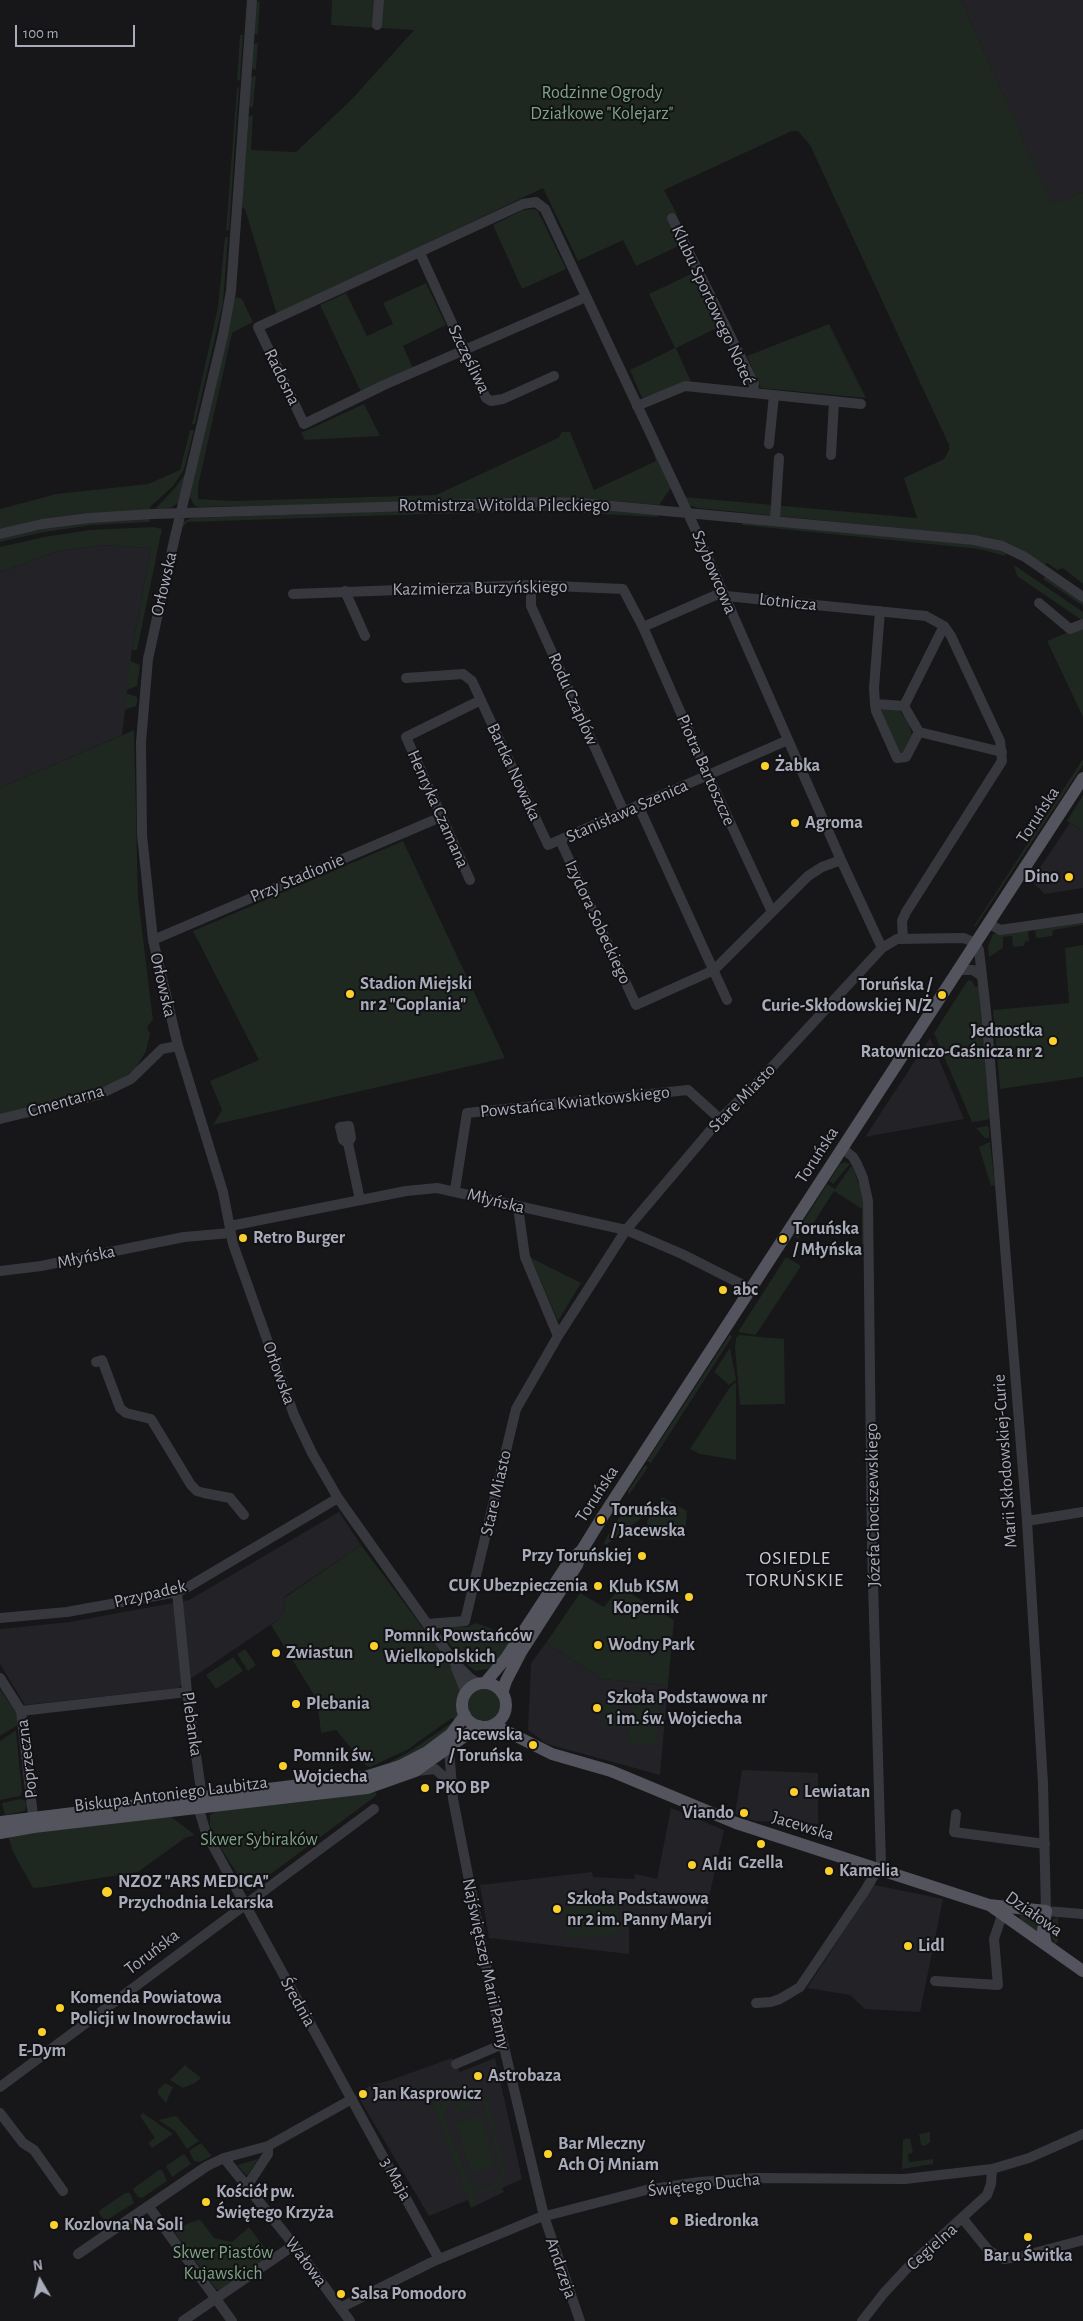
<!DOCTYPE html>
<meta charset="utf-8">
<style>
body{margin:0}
#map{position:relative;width:1083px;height:2321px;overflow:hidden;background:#171619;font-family:"Alegreya Sans",sans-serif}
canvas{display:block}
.north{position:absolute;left:15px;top:2256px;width:50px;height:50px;-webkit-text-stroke:4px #121114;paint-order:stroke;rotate:352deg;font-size:14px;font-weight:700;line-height:20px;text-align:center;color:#a8abb9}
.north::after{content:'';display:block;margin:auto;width:18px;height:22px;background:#a8abb9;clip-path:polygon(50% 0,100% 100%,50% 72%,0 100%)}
.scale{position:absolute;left:15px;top:25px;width:120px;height:22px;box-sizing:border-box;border:2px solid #a8abb9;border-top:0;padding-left:6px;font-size:15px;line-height:18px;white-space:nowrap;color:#a8abb9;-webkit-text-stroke:4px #121114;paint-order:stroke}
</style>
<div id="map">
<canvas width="1083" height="2321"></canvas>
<div class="north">N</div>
<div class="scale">100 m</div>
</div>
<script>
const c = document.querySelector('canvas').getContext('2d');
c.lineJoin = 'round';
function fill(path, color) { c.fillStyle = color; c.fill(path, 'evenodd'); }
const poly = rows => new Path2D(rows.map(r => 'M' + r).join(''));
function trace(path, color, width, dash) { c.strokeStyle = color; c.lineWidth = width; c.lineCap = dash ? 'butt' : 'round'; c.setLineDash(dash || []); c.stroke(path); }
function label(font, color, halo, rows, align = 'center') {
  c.font = font + ' "Alegreya Sans",sans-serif'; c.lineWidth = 4; c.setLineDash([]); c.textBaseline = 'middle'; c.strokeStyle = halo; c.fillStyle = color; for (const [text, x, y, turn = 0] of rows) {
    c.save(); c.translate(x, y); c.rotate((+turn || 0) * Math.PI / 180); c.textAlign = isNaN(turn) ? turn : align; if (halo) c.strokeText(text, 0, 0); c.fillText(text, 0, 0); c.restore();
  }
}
fill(poly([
 [961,0,1083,0,1083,192,1052,205],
 [104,545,151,548,132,650,122,735,0,788,0,572,59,551],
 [1070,823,1083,831,1083,888,1045,894,1031,881],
 [930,1038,964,1119,865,1137],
 [339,1512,361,1545,284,1597,285,1610,279,1619,177,1688,25,1705,0,1664,0,1629,70,1622,189,1600],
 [546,1643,602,1679,668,1685,660,1775,547,1744,528,1730,531,1663],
 [742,1770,818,1773,818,1824,755,1821,735,1814],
 [671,1808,724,1830,704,1920,671,1908,666,1930,629,1918,629,1954,489,1938,480,1885,592,1872,593,1877,634,1879,635,1874,657,1879],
 [874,1885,943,1899,920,2012,865,2009,850,1995,807,1988],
 [452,2058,460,2072,495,2058,522,2179,502,2188,504,2192,471,2208,468,2200,429,2216,356,2093,374,2084,388,2081]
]), '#232226');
fill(poly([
 [332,0,376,0,374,28,331,25],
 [383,0,961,0,1052,204,1083,192,1083,584,1063,568,1057,570,1047,563,1045,565,1016,547,987,537,698,508,689,505,685,497,917,518,904,478,944,459,949,450,949,445,810,145,798,131,792,131,664,190,677,214,670,217,681,245,636,266,623,240,578,261,543,188,277,315,245,209,241,207,247,117,253,115,251,150,296,152,352,99,414,30,381,28],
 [260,1,258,35,253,33,255,3],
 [240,35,243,35,240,80,237,81],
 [258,43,256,70,251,68,252,44],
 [256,76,253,108,248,106,250,77],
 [239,87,229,230,226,230,237,88],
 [535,209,538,211,566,269,522,289,493,225,523,210],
 [225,237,228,237,223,303,195,424,192,424,218,307],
 [695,272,721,326,676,348,691,382,642,398,630,370,675,348,649,294],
 [426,283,446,325,403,346,413,368,361,392,320,305,346,293,367,336,393,324,383,303],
 [237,297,242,299,253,322,232,333,198,486,198,499,232,501,436,495,558,438,562,432,570,432,594,490,656,461,650,443,671,488,659,505,593,499,198,507,194,505,189,495,233,299],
 [829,324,866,398,761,388,747,356],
 [364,404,380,436,305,440,301,433],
 [190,430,194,430,184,470,173,486,150,507,150,510,80,514,0,529,0,509,56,494,148,484,180,470],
 [186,472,179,502,171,508,155,509,175,488],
 [544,507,619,510,659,514,658,517,545,511,433,514,433,510],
 [427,510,428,514,188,522,180,529,183,522,191,518],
 [149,518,150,522,92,525,44,532,0,542,0,538,42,528,90,521],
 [743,522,961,543,992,548,1005,553,1005,556,979,549,742,525],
 [153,527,162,529,137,650,132,650,151,548,104,545,59,551,0,572,0,547,44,537,90,530],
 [1014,565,1083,612,1083,621,1017,576],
 [1045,576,1083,602,1083,606,1043,579],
 [1083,626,1083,717,1047,641],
 [130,661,140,665,137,686,126,690],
 [126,693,137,697,137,702,136,706,124,710],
 [883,709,899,710,909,724,912,736,904,752,899,752,881,711],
 [134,730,138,897,153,1020,147,1027,150,1034,146,1051,136,1068,121,1080,93,1091,0,1114,0,788],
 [1083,759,1083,765,975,927,974,926],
 [1083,795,1083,831,1067,821],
 [403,841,505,1058,213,1125,222,1110,210,1081,259,1060,193,931],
 [1083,923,1083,925,1053,930,1052,936,1038,938,1036,937,1035,930],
 [1012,931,1028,931,1029,941,1025,942,1024,946,1013,947,1012,936,1003,937,1003,948,989,957,988,946,993,934],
 [1083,945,1083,1077,1000,1089,993,1010,1069,1003,1065,948],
 [968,980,972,981,975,987,979,986,990,1118,987,1120,972,1122,934,1033],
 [987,1126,989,1128,989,1138,985,1138,976,1128],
 [990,1142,995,1185,991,1186,979,1147],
 [845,1162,850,1164,833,1184,829,1181,840,1164],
 [852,1165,865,1201,865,1244,862,1244,862,1209,834,1191,809,1230,805,1227,798,1239,794,1236,827,1184,835,1189],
 [786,1257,801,1266,757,1333,755,1335,738,1332],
 [531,1258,581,1283,558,1321],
 [730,1334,732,1337,651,1463,647,1461],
 [739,1335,784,1339,785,1404,740,1405,735,1347,736,1338],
 [730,1348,736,1380,729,1385,714,1372],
 [736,1382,736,1460,700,1454,690,1449,730,1387],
 [645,1465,648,1467,629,1495,628,1491],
 [662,1497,687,1511,685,1538,650,1539,647,1521],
 [627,1505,644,1514,639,1520,606,1545,604,1543,607,1537],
 [361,1545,452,1667,462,1693,458,1722,452,1718,407,1750,370,1767,366,1766,336,1730,321,1733,317,1700,271,1625,279,1619,285,1610,284,1598],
 [620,1587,674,1620,668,1685,602,1679,546,1643,580,1593,604,1607],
 [475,1623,490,1628,512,1641,495,1668,475,1671,461,1659,439,1630,443,1625,468,1627],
 [245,1649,256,1665,248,1671,237,1654],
 [233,1657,243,1671,216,1689,206,1675],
 '468 1705a16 16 0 1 1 32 0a16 16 0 1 1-32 0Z',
 [0,1689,20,1719,21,1723,0,1736],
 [632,1691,660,1693,656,1745,628,1743],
 [615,1693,619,1708,623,1709,622,1718,618,1719,613,1732,606,1726,603,1717,605,1702],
 [451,1723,454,1726,447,1735,400,1761,388,1763,412,1750],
 [16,1730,22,1792,20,1796,0,1800,0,1741],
 [375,1791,377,1795,248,1891,215,1839,210,1826,210,1815,216,1811],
 [20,1799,28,1802,25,1811,5,1815,2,1803],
 [170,1816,195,1835,185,1838,138,1872,44,1887,33,1888,13,1852,8,1836],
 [618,1902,621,1934,566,1939,563,1908],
 [1021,1914,1037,1918,1039,1930,1036,1931,1019,1919],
 [1058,1917,1058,1941,1055,1945,1049,1929,1053,1919],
 [185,2065,201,2078,195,2083,183,2088,170,2080],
 [165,2083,173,2087,166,2103,158,2094,158,2090],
 [459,2084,460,2087,450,2094,461,2089,472,2090,482,2095,489,2104,505,2170,503,2181,497,2189,487,2193,472,2191,477,2205,471,2207,428,2089,434,2087,441,2106,450,2094,443,2099,438,2086],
 [468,2093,478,2097,484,2105,501,2170,497,2183,484,2189,476,2187,469,2181,444,2116,450,2100,458,2094],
 [464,2097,465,2101,477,2107,451,2114,459,2103,458,2098],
 [143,2113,146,2115,173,2134,152,2148,148,2143,155,2138,140,2116],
 [480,2115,495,2166,471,2173,455,2123],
 [176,2116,199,2141,187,2149,175,2131,158,2120],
 [930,2132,930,2142,925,2146,921,2145,919,2134],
 [910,2138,913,2153,908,2154,909,2162,933,2159,933,2164,902,2169,903,2139],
 [201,2143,212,2156,200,2162,194,2161,189,2151],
 [182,2155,185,2155,191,2164,172,2177,166,2166],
 [258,2159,247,2176,237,2165],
 [159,2170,162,2170,167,2181,142,2198,138,2197,133,2190,134,2188],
 [125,2193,130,2193,134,2203,107,2220,104,2220,99,2213,100,2210],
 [200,2219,214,2238,232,2242,249,2227,265,2248,269,2246,275,2253,221,2291,216,2289,175,2233,177,2228]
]), '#1e2720');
trace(poly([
 [252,0,231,291,223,335,174,541,148,659,141,742,142,835,153,940,178,1046,223,1192,233,1244,294,1415,312,1453,338,1498,454,1662,470,1678,479,1684],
 [377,25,379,0],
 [672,218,754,384,753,393],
 [420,253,486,398,491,401,503,399,554,376],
 [586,297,384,385,304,424,258,327,523,204,536,202,545,209,692,522,841,860,882,948],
 [637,406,685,386,861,404],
 [769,444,774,395],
 [831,455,834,401],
 [775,520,779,458],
 [0,534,42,524,89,518,152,514,546,502,581,503,974,540,1002,546,1025,557,1083,597],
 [531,585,531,606,624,812],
 [345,591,365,636],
 [293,594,531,585,623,589,643,627,708,775,772,912],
 [1039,603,1070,629,1083,624],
 [643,627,716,595,926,616,944,626,951,636,1000,741,1002,761,906,912,902,921,903,939],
 [406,678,463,674,472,681,548,845,788,740],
 [875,704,904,706,919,732,906,757,897,758,876,711,875,704,874,688,880,611],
 [904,706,944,626],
 [919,732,1002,752],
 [638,805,727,1000],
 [560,840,636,1005,714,970,808,876,822,867,841,860],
 [470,880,406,737,481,700],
 [988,923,1000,930,1083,918],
 [153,940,441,817],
 [957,970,973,970,982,976],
 [0,1119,98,1095,131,1079,162,1049,178,1046],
 [348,1143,343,1140,340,1127,349,1126,351,1138,348,1143,360,1200],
 [455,1190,467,1113,688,1090,720,1119],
 [518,1207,525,1257,558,1336],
 [230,1226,406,1191,437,1188,626,1230,682,1254,751,1289],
 [0,1271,41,1266,184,1237,231,1233],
 [96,1362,102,1360,120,1408,126,1413,151,1419,191,1485,197,1491,204,1493,230,1498,244,1515],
 [1027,1521,1083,1512],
 [177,1592,187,1692,202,1797,200,1813,206,1833,439,2259],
 [0,1618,67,1612,177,1592,188,1587,338,1498],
 [427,1624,465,1621,516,1409,558,1336,626,1230,720,1119,761,1079,882,948,897,939,964,938,975,943,979,950,986,1011,1027,1521,1043,1783,1046,1911,1083,1914],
 [456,1668,466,1693],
 [0,1678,21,1711,33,1816],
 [21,1711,187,1692],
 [449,1749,453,1799,491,1992,544,2216,580,2321],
 [416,1771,435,1769,444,1777,449,1789],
 [956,1814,954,1832,1045,1844],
 [935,1981,998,1985,994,1939,1002,1915],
 [756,2003,771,2002,780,1999,800,1987,864,1892,881,1864,872,1546,868,1201,863,1178,857,1164,853,1157,842,1148],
 [456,2064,503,2044],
 [0,2087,374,1809],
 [0,2113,23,2143,34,2150,63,2191],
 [224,2158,294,2245,350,2321],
 [247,2186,268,2154,268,2146],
 [149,2207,232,2321],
 [963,2219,989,2251,1004,2259,1023,2256,1083,2240],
 [78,2254,207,2166,224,2158,268,2146,352,2099],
 [340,2308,432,2262,538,2218,646,2190,699,2182,756,2178,905,2179,992,2169,1029,2158,1083,2134],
 [183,2321,294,2245],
 [862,2321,884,2293,911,2264,987,2195,991,2184,992,2169]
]), '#37373e', 10);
trace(poly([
 [485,1683,506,1658,569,1562,582,1550],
 '462 1705a22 22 0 1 1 44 0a22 22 0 1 1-44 0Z',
 [502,1693,506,1681,521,1652,577,1565,582,1550,603,1516,1083,778],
 [494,1725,552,1754,611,1771,736,1823,989,1905,1046,1911,1043,1931,1046,1944],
 [0,1822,365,1777,400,1766,427,1752,451,1734,465,1715],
 [0,1833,34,1827,367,1788,415,1771,479,1726],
 [991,1906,1083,1971]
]), '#53545d', 12);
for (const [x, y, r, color] of [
 [765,766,5,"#fad12c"],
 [795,823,5,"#fad12c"],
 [1069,877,5,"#fad12c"],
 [350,994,5,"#fad12c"],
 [942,995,5,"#fad12c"],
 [1053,1041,5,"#fad12c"],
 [243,1238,5,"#fad12c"],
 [783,1239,5,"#fad12c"],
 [723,1290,5,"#fad12c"],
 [601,1520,5,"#fad12c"],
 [642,1556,5,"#fad12c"],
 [598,1586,5,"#fad12c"],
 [689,1597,5,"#fad12c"],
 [598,1645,5,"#fad12c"],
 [374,1646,5,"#fad12c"],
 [276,1653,5,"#fad12c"],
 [296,1704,5,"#fad12c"],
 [597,1708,5,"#fad12c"],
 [533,1745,5,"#fad12c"],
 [283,1766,5,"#fad12c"],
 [425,1788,5,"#fad12c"],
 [794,1792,5,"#fad12c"],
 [744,1813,5,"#fad12c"],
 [761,1844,5,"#fad12c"],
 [692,1865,5,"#fad12c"],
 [829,1871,5,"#fad12c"],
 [107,1892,6,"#fad12c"],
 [557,1909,5,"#fad12c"],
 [908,1946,5,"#fad12c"],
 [60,2008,5,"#fad12c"],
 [42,2032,5,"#fad12c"],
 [478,2076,5,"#fad12c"],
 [363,2094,5,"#fad12c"],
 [548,2154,5,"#fad12c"],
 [206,2202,5,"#fad12c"],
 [674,2221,5,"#fad12c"],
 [54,2225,5,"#fad12c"],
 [1028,2237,5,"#fad12c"],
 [341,2294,5,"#fad12c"]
]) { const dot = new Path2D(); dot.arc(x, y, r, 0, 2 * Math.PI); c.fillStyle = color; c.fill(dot); trace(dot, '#121114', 2); }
label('18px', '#7ea586', '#121114', [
 ["Rodzinne Ogrody",602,93],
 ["Działkowe \"Kolejarz\"",602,114],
 ["Skwer Sybiraków",259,1840],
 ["Skwer Piastów",223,2253],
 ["Kujawskich",223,2274]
]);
label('18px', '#a8abb9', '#121114', [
 ["Klubu Sportowego Noteć",713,305,65],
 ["Szczęśliwa",469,359,64],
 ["Radosna",282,377,64],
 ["Rotmistrza Witolda Pileckiego",504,506],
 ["Szybowcowa",714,572,67],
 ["Orłowska",164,584,-77],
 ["Kazimierza Burzyńskiego",480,588,-1],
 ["Lotnicza",788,602,6],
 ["Rodu Czaplów",573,699,66],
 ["Piotra Bartoszcze",706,770,66],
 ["Bartka Nowaka",514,772,65],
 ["Henryka Czamana",438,809,66],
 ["Stanisława Szenica",627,811,-24],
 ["Toruńska",1038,815,-57],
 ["Przy Stadionie",297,878,-23],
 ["Izydora Sobeckiego",598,922,65],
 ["Orłowska",163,985,77],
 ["Stare Miasto",742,1098,-46],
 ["Cmentarna",66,1101,-16],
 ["Powstańca Kwiatkowskiego",575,1102,-6],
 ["Toruńska",817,1155,-57],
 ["Młyńska",496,1201,14],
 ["Młyńska",86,1257,-12],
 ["Orłowska",279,1373,70],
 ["Marii Skłodowskiej-Curie",1005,1461,-94],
 ["Stare Miasto",496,1493,-77],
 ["Toruńska",597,1494,-57],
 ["Józefa Chociszewskiego",873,1505,-91],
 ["Przypadek",150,1594,-13],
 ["Plebanka",192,1724,82],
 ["Poprzeczna",27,1759,-97],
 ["Biskupa Antoniego Laubitza",171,1794,-7],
 ["Jacewska",803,1826,17],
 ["Działowa",1034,1914,35],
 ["Toruńska",152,1952,-37],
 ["Najświętszej Marii Panny",486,1964,78],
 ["Średnia",298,2002,61],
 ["3 Maja",396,2179,61],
 ["Świętego Ducha",704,2185,-6],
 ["Cegielna",932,2247,-42],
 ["Wałowa",306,2262,53],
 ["Andrzeja",561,2268,71]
]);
label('bold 18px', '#a8abb9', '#121114', [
 ["Żabka",775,766],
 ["Agroma",805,823],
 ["Dino",1059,877,"right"],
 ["Stadion Miejski",360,984],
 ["nr 2 \"Goplania\"",360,1005],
 ["Toruńska /",932,985,"right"],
 ["Curie-Skłodowskiej N/Ż",932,1006,"right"],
 ["Jednostka",1043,1031,"right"],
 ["Ratowniczo-Gaśnicza nr 2",1043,1052,"right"],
 ["Toruńska",793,1229],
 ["/ Młyńska",793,1250],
 ["Retro Burger",253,1238],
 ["abc",733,1290],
 ["Toruńska",611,1510],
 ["/ Jacewska",611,1531],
 ["Przy Toruńskiej",632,1556,"right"],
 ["CUK Ubezpieczenia",588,1586,"right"],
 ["Klub KSM",679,1587,"right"],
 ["Kopernik",679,1608,"right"],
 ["Pomnik Powstańców",384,1636],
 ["Wielkopolskich",384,1657],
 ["Wodny Park",608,1645],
 ["Zwiastun",286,1653],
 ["Szkoła Podstawowa nr",607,1698],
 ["1 im. św. Wojciecha",607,1719],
 ["Plebania",306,1704],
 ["Jacewska",523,1735,"right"],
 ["/ Toruńska",523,1756,"right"],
 ["Pomnik św.",293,1756],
 ["Wojciecha",293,1777],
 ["PKO BP",435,1788],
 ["Lewiatan",804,1792],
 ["Viando",734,1813,"right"],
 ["Gzella",761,1863,"center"],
 ["Aldi",702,1865],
 ["Kamelia",839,1871],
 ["NZOZ \"ARS MEDICA\"",118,1882],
 ["Przychodnia Lekarska",118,1903],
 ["Szkoła Podstawowa",567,1899],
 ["nr 2 im. Panny Maryi",567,1920],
 ["Lidl",918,1946],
 ["Komenda Powiatowa",70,1998],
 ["Policji w Inowrocławiu",70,2019],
 ["E-Dym",42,2051,"center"],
 ["Astrobaza",488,2076],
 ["Jan Kasprowicz",373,2094],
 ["Bar Mleczny",558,2144],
 ["Ach Oj Mniam",558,2165],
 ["Kościół pw.",216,2192],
 ["Świętego Krzyża",216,2213],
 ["Biedronka",684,2221],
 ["Kozlovna Na Soli",64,2225],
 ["Bar u Świtka",1028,2256,"center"],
 ["Salsa Pomodoro",351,2294]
], 'left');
c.letterSpacing = '1px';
label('19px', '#c9cbd5', '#121114', [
 ["OSIEDLE",795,1558],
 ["TORUŃSKIE",795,1580]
]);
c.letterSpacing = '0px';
</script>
